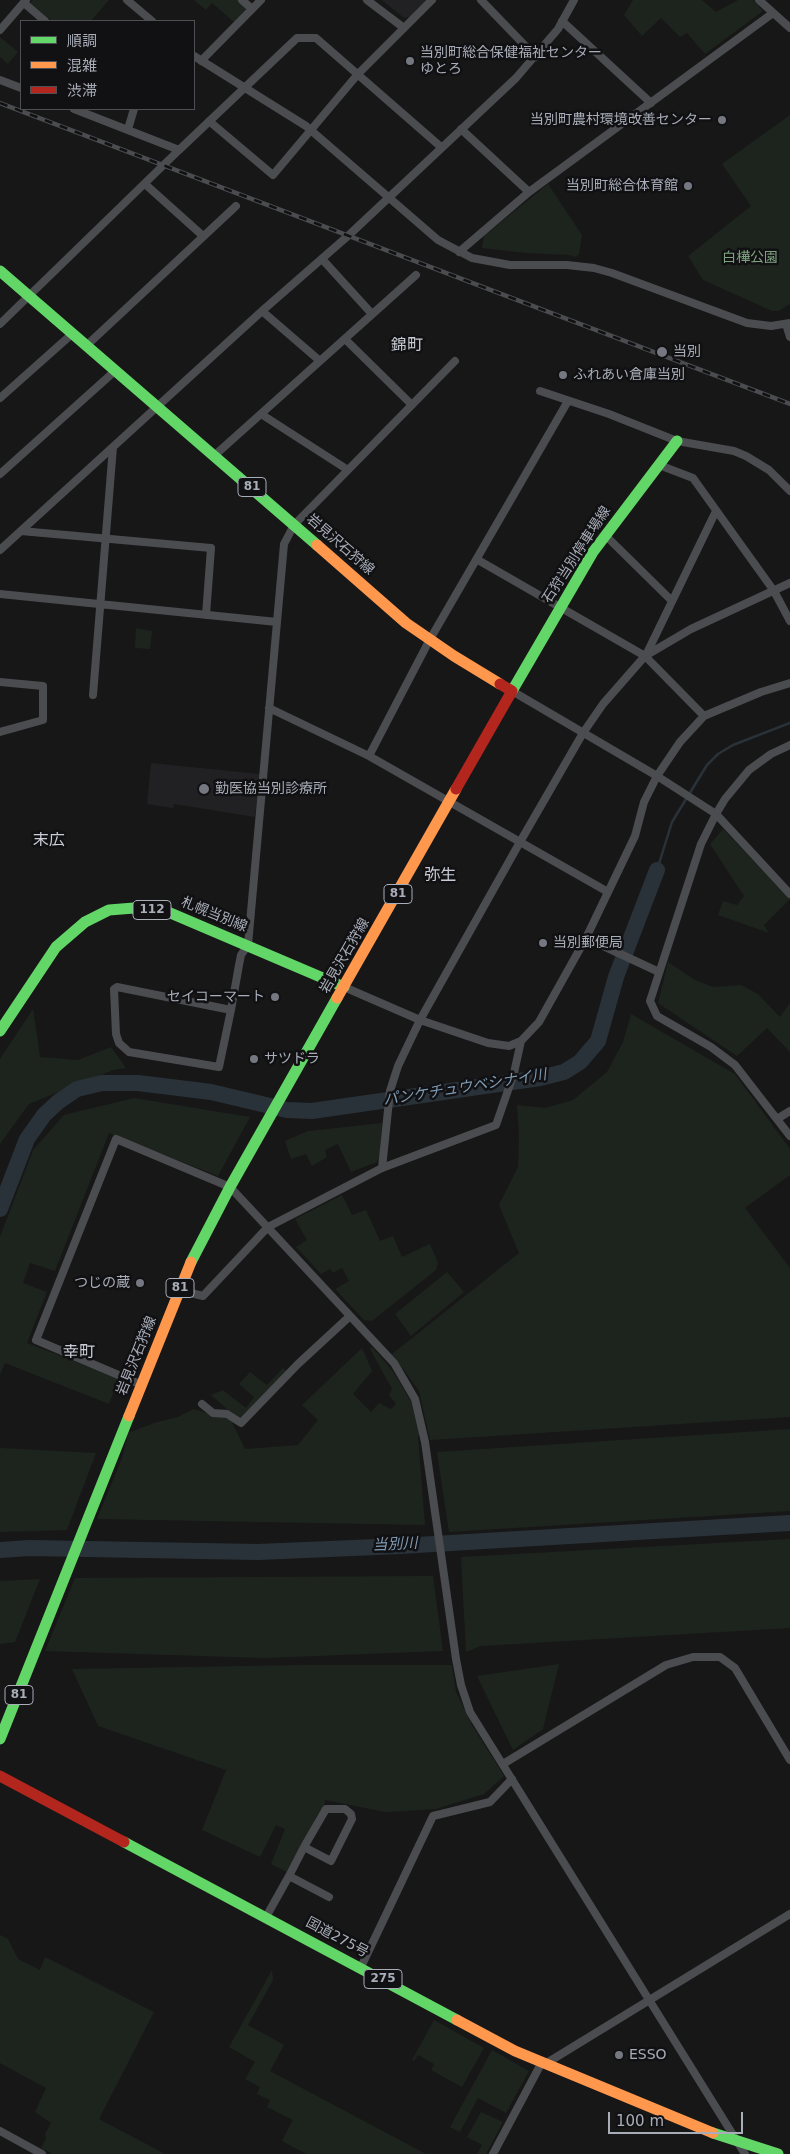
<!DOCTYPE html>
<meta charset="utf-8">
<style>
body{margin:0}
#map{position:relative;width:790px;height:2154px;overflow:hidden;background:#171717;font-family:"DejaVu Sans","Noto Sans JP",sans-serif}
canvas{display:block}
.legend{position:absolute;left:20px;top:20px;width:175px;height:90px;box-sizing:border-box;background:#111113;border:1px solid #4d4f55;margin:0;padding:6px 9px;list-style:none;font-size:15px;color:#a8adb8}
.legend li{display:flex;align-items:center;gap:10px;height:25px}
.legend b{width:25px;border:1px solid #4d4f55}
.scale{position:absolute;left:608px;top:2112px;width:135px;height:22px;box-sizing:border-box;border:2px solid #a8adb8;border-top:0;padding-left:6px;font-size:15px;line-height:18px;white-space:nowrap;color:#a8adb8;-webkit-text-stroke:4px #111113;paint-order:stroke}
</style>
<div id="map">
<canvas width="790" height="2154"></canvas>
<ul class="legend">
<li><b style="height:6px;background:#63d668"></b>順調</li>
<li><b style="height:6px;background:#ff974d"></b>混雑</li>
<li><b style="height:6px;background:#b3261e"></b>渋滞</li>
</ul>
<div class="scale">100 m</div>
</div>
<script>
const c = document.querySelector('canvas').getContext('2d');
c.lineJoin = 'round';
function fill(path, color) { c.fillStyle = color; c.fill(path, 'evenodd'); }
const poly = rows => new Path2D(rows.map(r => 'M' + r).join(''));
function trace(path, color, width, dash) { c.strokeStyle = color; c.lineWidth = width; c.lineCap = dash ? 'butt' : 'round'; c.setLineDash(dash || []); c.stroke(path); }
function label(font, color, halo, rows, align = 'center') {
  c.font = font + ' "DejaVu Sans","Noto Sans JP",sans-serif'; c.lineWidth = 5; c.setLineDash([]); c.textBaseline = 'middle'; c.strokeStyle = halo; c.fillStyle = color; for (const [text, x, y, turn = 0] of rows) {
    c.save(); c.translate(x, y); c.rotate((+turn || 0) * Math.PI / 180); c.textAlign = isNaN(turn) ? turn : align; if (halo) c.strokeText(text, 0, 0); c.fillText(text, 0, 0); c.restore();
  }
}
fill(poly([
 [382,0,428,0,410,17,404,18],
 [151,763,260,774,255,817,174,804,173,808,147,804]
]), '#212123');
fill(poly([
 [33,0,109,0,91,21,52,21,30,3],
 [194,0,238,0,247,8,234,22,212,3,206,10],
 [633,0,702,0,716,12,738,0,753,0,763,11,705,54,687,33,680,37,661,18,642,36,624,15],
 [0,37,18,52,8,64,0,57],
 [790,115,790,304,779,311,772,311,703,280,688,256,751,206,722,164],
 [548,184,582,235,579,254,576,257,569,255,526,253,482,248,484,236],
 [136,628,152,631,150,649,135,648],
 [723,829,790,899,764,925,769,933,718,915,723,901,737,905,744,896,710,844],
 [668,962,695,980,713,987,741,985,758,994,780,1017,790,1003,790,1052,767,1028,737,1056,658,1003],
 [33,1009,40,1057,78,1060,111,1047,126,1068,113,1070,29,1104,0,1144,0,1059],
 [631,1014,735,1074,790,1149,790,1175,745,1208,790,1268,790,1417,430,1440,419,1391,392,1354,519,1253,499,1205,518,1167,519,1134,517,1105,545,1108,573,1100,607,1072,623,1042],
 [134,1098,250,1117,218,1176,109,1133,55,1271,30,1263,23,1283,47,1292,27,1343,119,1378,109,1404,5,1363,0,1375,0,1237,33,1150,64,1115],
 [382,1123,380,1156,377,1162,351,1172,338,1144,325,1150,327,1157,312,1166,306,1154,291,1159,285,1141,308,1131],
 [342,1195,352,1215,366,1210,380,1241,393,1236,402,1257,430,1244,438,1263,436,1270,372,1321,364,1320,335,1289,349,1281,342,1268,333,1273,330,1269,321,1274,296,1247,307,1240,295,1219],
 [447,1272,464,1292,411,1336,395,1314],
 [372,1347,392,1370,411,1401,420,1434,418,1437,425,1525,97,1519,122,1458,128,1433,154,1423,178,1417,193,1409,231,1420,245,1449,298,1445,318,1420,302,1405,362,1348,372,1371,353,1394,371,1412,379,1403,391,1409,396,1404,389,1395,392,1389,370,1349],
 [283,1368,286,1371,242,1419,237,1418,211,1395,223,1390,246,1408,254,1397,239,1384,250,1372,267,1385],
 [790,1429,790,1511,449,1532,437,1452],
 [0,1448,96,1453,67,1530,0,1532],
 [790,1539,790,1628,481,1646,466,1652,461,1557],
 [433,1576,443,1651,264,1658,45,1651,75,1578],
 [40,1579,15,1642,0,1644,0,1581],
 [559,1664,543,1729,513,1750,477,1676],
 [303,1665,452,1665,456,1692,472,1725,504,1776,484,1794,436,1809,385,1812,325,1800,324,1807,316,1817,310,1833,301,1845,287,1872,271,1864,285,1829,276,1825,260,1857,202,1830,226,1770,98,1726,72,1669],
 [0,1935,8,1939,18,1959,40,1970,45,1957,154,2012,99,2119,165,2154,53,2154,41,2148,46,2138,45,2134,51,2123,35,2112,46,2088,0,2063],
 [272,1970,273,1980,248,2025,284,2045,270,2071,426,2154,306,2154,282,2141,293,2120,267,2107,270,2100,257,2094,260,2087,245,2079,255,2062,229,2047],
 [434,2020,484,2048,462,2087,431,2070,434,2064,418,2055,414,2061,412,2060],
 [492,2050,529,2071,506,2113,478,2098,460,2132,450,2127],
 [481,2112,503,2122,486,2154,477,2154,482,2145,467,2137]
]), '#1d241e');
trace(poly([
 [657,870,672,822,707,765,718,754,733,745,790,723]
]), '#2a3239', 2.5);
trace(poly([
 [0,1209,27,1139,44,1115,58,1102,77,1089,102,1083,138,1083,211,1092,287,1110,312,1111,540,1078,564,1072,580,1062,598,1041,616,977,657,870],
 [0,1550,29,1548,258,1552,400,1546,790,1523]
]), '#2a3239', 16);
trace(poly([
 [127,0,152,21],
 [242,0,252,9],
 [367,0,404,28],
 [481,0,536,57],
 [759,0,790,28],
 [24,3,45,21],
 [562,21,651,103],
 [0,30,26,0],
 [194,56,306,126,438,240,472,258,510,265,567,265,594,268,612,273,747,323,771,326,790,323],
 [201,61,261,0],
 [0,80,21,88],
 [74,109,179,150,297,38,316,38,441,147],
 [209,121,273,175,358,74,432,0],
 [128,129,134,109],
 [461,129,529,192],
 [145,184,203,236],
 [459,252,529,192,773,13],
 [322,259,372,314],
 [262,311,320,361],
 [0,324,179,150],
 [786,324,790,337],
 [345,339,412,405],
 [86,346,236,206],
 [540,391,609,414,677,441,734,451,746,456,769,470,790,491],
 [0,398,72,334],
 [261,414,348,470],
 [215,455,416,275],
 [659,465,693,478,774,591,790,621],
 [0,474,116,370],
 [21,531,211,548,206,615],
 [605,535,672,601],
 [0,550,262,311,349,235,516,78,558,29,574,0],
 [478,560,645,656,704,716],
 [0,594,277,622],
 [646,655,716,511],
 [0,682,43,686,43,720,0,732],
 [512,691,657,776,716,814,790,894],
 [93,695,113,447],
 [269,708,369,756,608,892],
 [790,745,771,754,749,770,725,799,716,814,701,844,650,1001,657,1016,711,1047,735,1065,790,1136],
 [369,756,429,641,568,401],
 [586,938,659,972],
 [344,987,420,1020,488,1043,509,1046,521,1041,539,1022,586,938,635,836,644,802,657,776,680,742,704,716,761,692,790,683],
 [231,1010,117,987,114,989,116,1034,119,1043,129,1052,219,1067,231,1010,239,965,241,955,248,945,284,544,294,525,455,361],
 [777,1119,790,1111],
 [382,1168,390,1091,398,1066,420,1020,520,842,583,733,603,704,645,656,691,629,790,583],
 [179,1290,203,1296,268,1227,382,1168,496,1125,514,1073,521,1041],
 [142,1385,36,1340,116,1139,230,1187,394,1363,415,1399,425,1442,456,1659,461,1685,470,1712,745,2154],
 [202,1404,213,1413,227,1414,241,1423,298,1364,350,1316],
 [503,1764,666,1665,693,1657,720,1657,735,1668,790,1760],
 [289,1876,304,1847,331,1861,352,1819,351,1814,345,1809,326,1809,304,1847],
 [266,1917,289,1876,329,1897],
 [361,1967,433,1816,490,1802,512,1779],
 [545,2064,790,1914],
 [0,2131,42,2154],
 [493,2154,542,2062]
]), '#4b4c50', 8);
trace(poly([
 [0,271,317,545],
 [512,691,593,552,677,441],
 [0,1031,56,947,85,922,109,910,134,908,168,912,344,987],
 [191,1262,230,1187,337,998],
 [0,1739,129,1416],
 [124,1842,457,2020],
 [713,2133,778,2154]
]), '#63d668', 11);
trace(poly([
 [317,545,406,623,454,656,500,684],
 [337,998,456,789],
 [129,1416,191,1262],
 [457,2020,515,2051,713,2133]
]), '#ff974d', 11);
trace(poly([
 [456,789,512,691,500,684],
 [0,1776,124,1842]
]), '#b3261e', 11);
const rail = poly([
 [0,103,790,404]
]);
trace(rail, '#4b4c4f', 4.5);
trace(rail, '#111113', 2.5, [8]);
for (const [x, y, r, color] of [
 [410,61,5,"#757880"],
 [722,120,5,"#757880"],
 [688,186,5,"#757880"],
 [662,352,6,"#757880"],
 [563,375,5,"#757880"],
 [204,789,6,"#757880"],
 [543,943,5,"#757880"],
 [275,997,5,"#757880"],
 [254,1059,5,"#757880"],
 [140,1283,5,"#757880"],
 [619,2055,5,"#757880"]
]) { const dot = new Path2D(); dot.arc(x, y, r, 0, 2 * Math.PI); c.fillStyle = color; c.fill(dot); trace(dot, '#111113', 2); }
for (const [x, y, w] of [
 [252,487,28],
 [398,894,28],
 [152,910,38],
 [180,1288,28],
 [19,1695,28],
 [383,1979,38]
]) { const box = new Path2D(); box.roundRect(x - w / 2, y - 9.5, w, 19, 4); c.fillStyle = '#111113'; c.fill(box); trace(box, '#a8adb8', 1); }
label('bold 12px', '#a8adb8', null, [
 ["81",252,487],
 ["81",398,894],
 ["112",152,910],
 ["81",180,1288],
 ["81",19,1695],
 ["275",383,1979]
]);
label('14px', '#a8adb8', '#111113', [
 ["当別町総合保健福祉センター",420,53],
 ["ゆとろ",420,69],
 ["当別町農村環境改善センター",712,120,"right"],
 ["当別町総合体育館",678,186,"right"],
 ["当別",673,352],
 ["ふれあい倉庫当別",573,375],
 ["勤医協当別診療所",215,789],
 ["当別郵便局",553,943],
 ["セイコーマート",265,997,"right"],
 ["サツドラ",264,1059],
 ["つじの蔵",130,1283,"right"],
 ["ESSO",629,2055]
], 'left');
label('14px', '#7fa381', '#111113', [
 ["白樺公園",750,258]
]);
label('14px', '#a8adb8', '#111113', [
 ["岩見沢石狩線",340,545,41],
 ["石狩当別停車場線",577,555,-57],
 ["札幌当別線",214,915,22],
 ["岩見沢石狩線",345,956,-60],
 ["岩見沢石狩線",137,1356,-68],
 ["国道275号",337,1938,28]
]);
label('italic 15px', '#7f9bb3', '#111113', [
 ["パンケチュウベシナイ川",465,1088,-9],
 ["当別川",395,1545,-3]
]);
label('16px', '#c9ccd4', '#111113', [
 ["錦町",407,346],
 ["末広",49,841],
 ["弥生",440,876],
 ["幸町",79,1353]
]);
</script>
